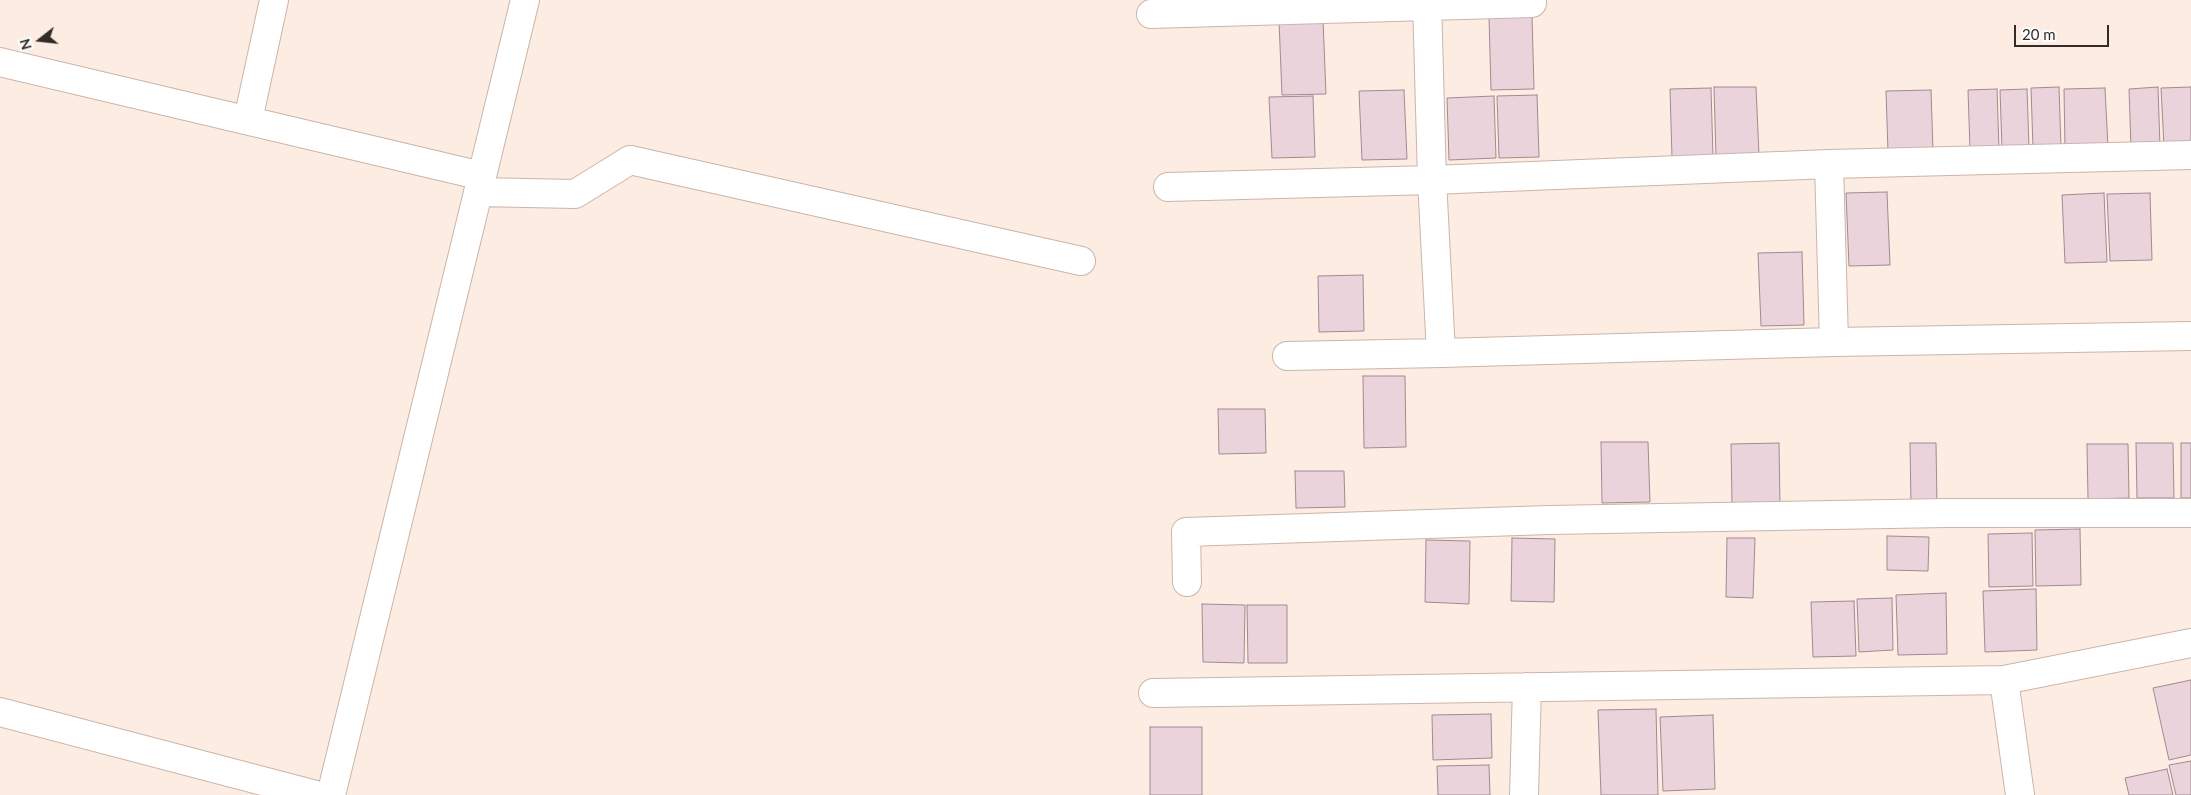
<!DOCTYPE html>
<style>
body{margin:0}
#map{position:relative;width:2191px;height:795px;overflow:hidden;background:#fdece2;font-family:Lato,sans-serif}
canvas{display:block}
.north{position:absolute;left:15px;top:15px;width:50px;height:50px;-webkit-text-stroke:4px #fdfdfd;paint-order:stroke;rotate:254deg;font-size:14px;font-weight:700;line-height:20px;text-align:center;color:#332b27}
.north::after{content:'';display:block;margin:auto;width:18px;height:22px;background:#332b27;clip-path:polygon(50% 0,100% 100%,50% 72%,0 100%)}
.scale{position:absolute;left:2014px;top:25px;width:95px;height:22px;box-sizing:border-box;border:2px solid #332b27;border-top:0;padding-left:6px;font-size:15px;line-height:18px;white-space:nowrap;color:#332b27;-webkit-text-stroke:4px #fdfdfd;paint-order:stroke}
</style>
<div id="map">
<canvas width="2191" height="795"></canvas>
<div class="north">N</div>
<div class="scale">20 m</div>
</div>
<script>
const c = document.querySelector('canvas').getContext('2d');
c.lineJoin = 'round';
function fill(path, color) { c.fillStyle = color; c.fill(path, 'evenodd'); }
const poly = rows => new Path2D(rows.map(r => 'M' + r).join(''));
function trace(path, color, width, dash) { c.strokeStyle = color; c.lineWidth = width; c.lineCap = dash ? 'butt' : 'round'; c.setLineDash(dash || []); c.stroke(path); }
const building = poly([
 [1532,16,1534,89,1491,90,1489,17,1532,16],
 [1323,20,1326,94,1282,95,1279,21,1323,20],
 [1714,87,1756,87,1759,155,1716,157,1714,87],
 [2059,87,2061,147,2033,148,2031,88,2059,87],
 [2158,87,2160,147,2131,148,2129,89,2158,87],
 [2191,87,2191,145,2164,146,2161,88,2191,87],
 [1711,88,1713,157,1672,158,1670,89,1711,88],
 [2105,88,2108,147,2065,148,2064,89,2105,88],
 [1997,89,1999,149,1970,150,1968,90,1997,89],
 [2027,89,2029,148,2002,149,2000,90,2027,89],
 [1404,90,1407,159,1362,160,1359,91,1404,90],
 [1931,90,1933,151,1888,152,1886,91,1931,90],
 [1537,95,1539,157,1499,158,1497,96,1537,95],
 [1313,96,1315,157,1272,158,1269,97,1313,96],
 [1494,96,1496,158,1449,160,1447,98,1494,96],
 [1887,192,1890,265,1849,266,1846,193,1887,192],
 [2104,193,2107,262,2065,263,2062,195,2104,193],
 [2150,193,2152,260,2110,261,2107,194,2150,193],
 [1802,252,1804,325,1761,326,1758,253,1802,252],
 [1363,275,1364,331,1319,332,1318,276,1363,275],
 [1363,376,1405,376,1406,447,1364,448,1363,376],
 [1218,409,1265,409,1266,453,1219,454,1218,409],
 [1601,442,1648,442,1650,502,1602,503,1601,442],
 [1779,443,1780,504,1732,504,1731,444,1779,443],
 [1910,443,1936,443,1937,505,1911,505,1910,443],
 [2136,443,2173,443,2174,498,2137,498,2136,443],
 [2181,443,2191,443,2191,498,2181,498,2181,443],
 [2087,444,2128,444,2129,498,2088,499,2087,444],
 [1295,471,1344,471,1345,507,1296,508,1295,471],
 [2080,529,2081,585,2036,586,2035,530,2080,529],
 [2032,533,2033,586,1989,587,1988,534,2032,533],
 [1887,536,1929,537,1928,571,1887,570,1887,536],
 [1512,538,1555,539,1554,602,1511,601,1512,538],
 [1727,538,1755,538,1753,598,1726,597,1727,538],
 [1426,540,1470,541,1469,604,1425,602,1426,540],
 [2036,589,2037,650,1985,652,1983,591,2036,589],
 [1946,593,1947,654,1898,655,1896,595,1946,593],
 [1892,598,1893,650,1859,652,1857,599,1892,598],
 [1854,601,1856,656,1813,657,1811,602,1854,601],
 [1202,604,1245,605,1244,663,1203,662,1202,604],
 [1247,605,1287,605,1287,663,1248,663,1247,605],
 [2191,680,2191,755,2169,760,2153,688,2191,680],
 [1656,709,1658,795,1601,795,1598,710,1656,709],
 [1491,714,1492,758,1433,760,1432,715,1491,714],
 [1713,715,1715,789,1663,791,1660,717,1713,715],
 [1150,727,1202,727,1202,795,1150,795,1150,727],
 [2191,761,2191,795,2176,795,2169,765,2191,761],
 [1489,765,1490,795,1438,795,1437,766,1489,765],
 [2167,769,2173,795,2129,795,2125,778,2167,769]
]);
fill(building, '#ebd3dc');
trace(building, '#a08a92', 1);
const minor = poly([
 [1427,0,1432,180,1829,164,2191,155],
 [1151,14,1532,3],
 [0,62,482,176],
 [248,120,274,0],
 [1168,187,1432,180,1441,353,1834,342,1829,164],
 [478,192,575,194,630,160,1081,261],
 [1834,342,2191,336],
 [1287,356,1441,353],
 [1187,582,1186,532,1549,520,1946,513,2191,513],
 [2004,680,2020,795],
 [1153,693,2004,680,2191,643],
 [0,712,316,795],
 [331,795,525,0],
 [1524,795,1527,687]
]);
trace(minor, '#cab5aa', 30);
trace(minor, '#fff', 28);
</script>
